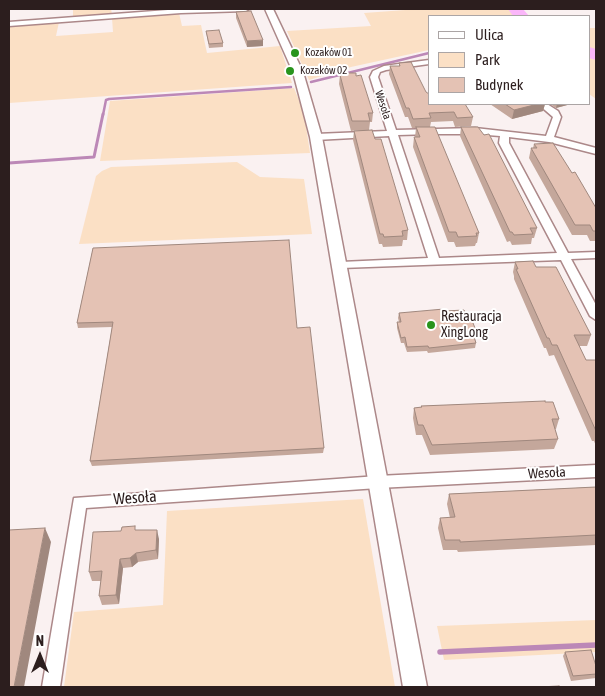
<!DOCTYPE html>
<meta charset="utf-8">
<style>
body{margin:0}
#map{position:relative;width:605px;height:696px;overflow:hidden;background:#faf1f1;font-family:"Asap Condensed",sans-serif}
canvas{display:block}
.frame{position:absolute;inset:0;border:10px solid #2c1e1e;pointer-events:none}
.legend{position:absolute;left:428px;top:15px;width:162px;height:90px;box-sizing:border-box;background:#fff;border:1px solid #aba5a5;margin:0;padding:6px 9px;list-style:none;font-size:15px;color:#2c1e1e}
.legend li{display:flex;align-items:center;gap:10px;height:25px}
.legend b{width:25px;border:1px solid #aba5a5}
.north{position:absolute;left:15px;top:631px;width:50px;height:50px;-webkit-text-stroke:4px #fff;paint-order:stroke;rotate:0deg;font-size:14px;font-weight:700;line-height:20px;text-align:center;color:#2c1e1e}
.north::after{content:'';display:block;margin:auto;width:18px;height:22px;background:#2c1e1e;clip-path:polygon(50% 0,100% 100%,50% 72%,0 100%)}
</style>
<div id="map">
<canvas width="605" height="696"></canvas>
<div class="frame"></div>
<ul class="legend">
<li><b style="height:6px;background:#fff"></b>Ulica</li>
<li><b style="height:14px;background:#fbe0c5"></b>Park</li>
<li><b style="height:14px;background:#e4c2b4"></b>Budynek</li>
</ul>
<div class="north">N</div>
</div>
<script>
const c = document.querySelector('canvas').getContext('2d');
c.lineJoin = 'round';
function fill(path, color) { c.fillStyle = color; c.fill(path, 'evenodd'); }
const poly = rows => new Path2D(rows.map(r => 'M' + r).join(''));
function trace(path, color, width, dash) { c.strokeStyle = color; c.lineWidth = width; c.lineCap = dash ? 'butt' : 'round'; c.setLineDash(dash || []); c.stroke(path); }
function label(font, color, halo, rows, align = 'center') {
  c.font = font + ' "Asap Condensed",sans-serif'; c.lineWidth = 4; c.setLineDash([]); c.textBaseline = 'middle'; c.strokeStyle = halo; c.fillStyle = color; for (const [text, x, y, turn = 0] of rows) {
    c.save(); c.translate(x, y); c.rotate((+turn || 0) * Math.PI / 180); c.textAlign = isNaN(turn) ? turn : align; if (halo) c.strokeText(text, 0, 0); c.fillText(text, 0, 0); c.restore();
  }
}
fill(poly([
 [73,9,111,9,112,14,73,17],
 [419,9,511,9,516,16,429,16,429,50,351,67,309,80,287,31,371,26,364,13],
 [179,13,182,26,201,25,207,53,280,46,292,83,9,103,9,25,59,22,56,36,113,32,112,18],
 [589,28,596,28,596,99,589,94],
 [294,88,304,113,310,153,100,161,110,101],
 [237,162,260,177,304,179,312,234,79,244,96,176,102,171,111,167],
 [363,499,395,687,64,687,74,612,163,605,167,511],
 [596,620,596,652,444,660,437,626]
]), '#fbe0c5');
trace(poly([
 [311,82,429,53],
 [103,115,106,100,109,99,291,87]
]), '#bc88b7', 2.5);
trace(poly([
 [9,163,94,157,103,114]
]), '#bc88b7', 3);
trace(poly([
 [440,652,596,645]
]), '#bc88b7', 5.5);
fill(poly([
 [508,9,523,9,529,16,513,16,508,9],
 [589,47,596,49,596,60,589,58,589,47]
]), '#fab6f9');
const minor = poly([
 [181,9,249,9,246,11,181,13,9,26,9,22,181,9],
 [429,60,429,64,386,70,380,72,378,77,396,130,475,128,546,136,553,117,538,104,547,104,558,111,561,117,554,137,596,148,596,154,549,142,509,137,509,143,568,253,596,252,596,258,571,259,596,305,596,320,590,316,561,260,341,268,335,265,341,262,428,258,389,136,316,140,312,137,316,134,387,131,370,77,373,71,384,66,429,60],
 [433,134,475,134,500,136,499,143,557,253,439,258,398,135,433,134],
 [596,465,596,477,378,488,86,508,60,687,42,687,74,498,378,476,596,465]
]);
const tertiary = poly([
 [265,9,273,9,303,72,322,137,427,687,403,687,310,137,293,72,265,9]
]);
trace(minor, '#ac8889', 3);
trace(tertiary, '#ac8889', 3);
fill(minor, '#fff');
fill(tertiary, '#fff');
fill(poly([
 [236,12,263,46,247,47,236,18],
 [206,31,223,43,223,47,209,48],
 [399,63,429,104,473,117,471,126,455,127,453,121,431,122,430,127,479,233,477,243,476,243,475,246,456,247,454,242,448,242,413,147,414,137,415,137,416,128,412,128,408,117,405,117,389,74,390,66,399,66],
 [341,73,373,113,372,122,370,122,369,130,375,139,408,230,407,240,403,240,402,246,383,247,382,244,379,244,353,140,354,131,359,130,351,131,339,84,340,75,341,75],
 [490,104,545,104,543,111,512,119],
 [550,104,571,104,556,108],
 [461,127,537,228,534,238,532,238,531,244,512,245,510,241,507,242,460,136],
 [534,144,572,173,596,208,596,241,590,241,587,235,572,235,529,158,531,148,533,148],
 [93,248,297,328,324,448,323,453,92,466,90,461,112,327,78,328,77,323],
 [515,262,536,267,591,335,587,346,579,346,586,360,596,360,596,446,594,441,592,441,554,355,549,356,546,348,544,348,514,279,514,276,513,272],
 [445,311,468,319,477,333,475,339,476,343,475,348,428,353,427,351,407,352,404,343,401,343,397,328,397,322,399,322,398,318,399,313],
 [545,402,559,419,556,429,555,429,558,439,554,449,430,455,422,435,416,435,413,418,414,408,421,407,421,406],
 [596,487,596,545,458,552,457,550,443,550,438,528,440,518,450,518,447,504,449,494],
 [136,530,159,539,158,559,138,562,132,567,123,568,119,604,102,605,99,596,101,581,92,581,89,572],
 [565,652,596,666,596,678,571,681,563,656]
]), '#c4a79b');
fill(poly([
 [263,40,263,46,247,47,247,41],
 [537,104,545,104,543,111,512,119,514,110],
 [557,104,571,104,556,108],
 [45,528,51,542,24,687,14,687],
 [157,530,159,539,158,559,156,550],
 [136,553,138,562,132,567,130,558],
 [120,559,123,568,119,604,116,595]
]), '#a0887e');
const building = poly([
 [251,11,263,40,247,41,236,12,251,11],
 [219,30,223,43,209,44,206,31,219,30],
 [411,62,426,92,429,94,429,104,465,104,473,117,457,118,454,112,429,113,431,118,413,119,409,108,406,108,390,66,400,66,399,63,411,62],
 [341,73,356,73,356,76,361,75,373,113,368,113,370,121,352,121,340,75,342,75,341,73],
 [505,104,538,104,514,110,505,104],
 [416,127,435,127,479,233,476,233,477,236,458,237,456,232,449,232,414,137,420,137,416,127],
 [461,127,478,127,484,135,489,134,537,228,530,228,533,234,514,235,512,232,510,232,461,127],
 [372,130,375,139,381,139,408,230,402,231,403,236,384,237,383,234,380,234,354,131,372,130],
 [553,143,572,173,575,172,596,208,596,231,593,231,590,225,575,225,531,148,537,148,534,144,553,143],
 [289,240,297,328,310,327,324,448,90,461,113,322,77,323,93,248,289,240],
 [533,261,536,267,556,267,591,335,574,335,586,360,596,360,596,431,557,345,552,345,549,338,547,338,516,269,518,269,515,262,533,261],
 [444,309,445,311,464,310,468,319,471,318,477,333,473,334,476,343,429,348,428,346,407,347,405,337,401,338,397,322,401,322,399,313,444,309],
 [545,401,545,402,553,402,559,419,552,419,558,439,432,445,423,425,418,425,414,408,422,407,421,406,545,401],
 [596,487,596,535,460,542,460,540,445,540,440,518,455,517,449,494,596,487],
 [135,526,135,530,157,530,156,550,136,553,130,558,120,559,116,595,99,596,102,571,89,572,93,532,121,531,122,527,135,526],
 [45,528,14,687,9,687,9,530,45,528],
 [591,650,596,666,596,674,573,676,565,652,591,650],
 [559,686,559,687,539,687,559,686]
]);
fill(building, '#e4c2b4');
trace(building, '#a0887e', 1);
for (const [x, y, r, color] of [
 [295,53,5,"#28941d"],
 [290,71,5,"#28941d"],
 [431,325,5,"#28941d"]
]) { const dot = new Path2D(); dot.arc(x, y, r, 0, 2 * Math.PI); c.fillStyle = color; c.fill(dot); trace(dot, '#fff', 2); }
label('11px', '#2c1e1e', '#fff', [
 ["Kozaków 01",305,53],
 ["Kozaków 02",300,71]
], 'left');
label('11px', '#2c1e1e', '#fff', [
 ["Wesoła",383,105,72]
]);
label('14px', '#2c1e1e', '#fff', [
 ["Restauracja",441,317],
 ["XingLong",441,333]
], 'left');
label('14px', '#2c1e1e', '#fff', [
 ["Wesoła",547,473,-3]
]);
label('16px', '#2c1e1e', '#fff', [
 ["Wesoła",135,498,-4]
]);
</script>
